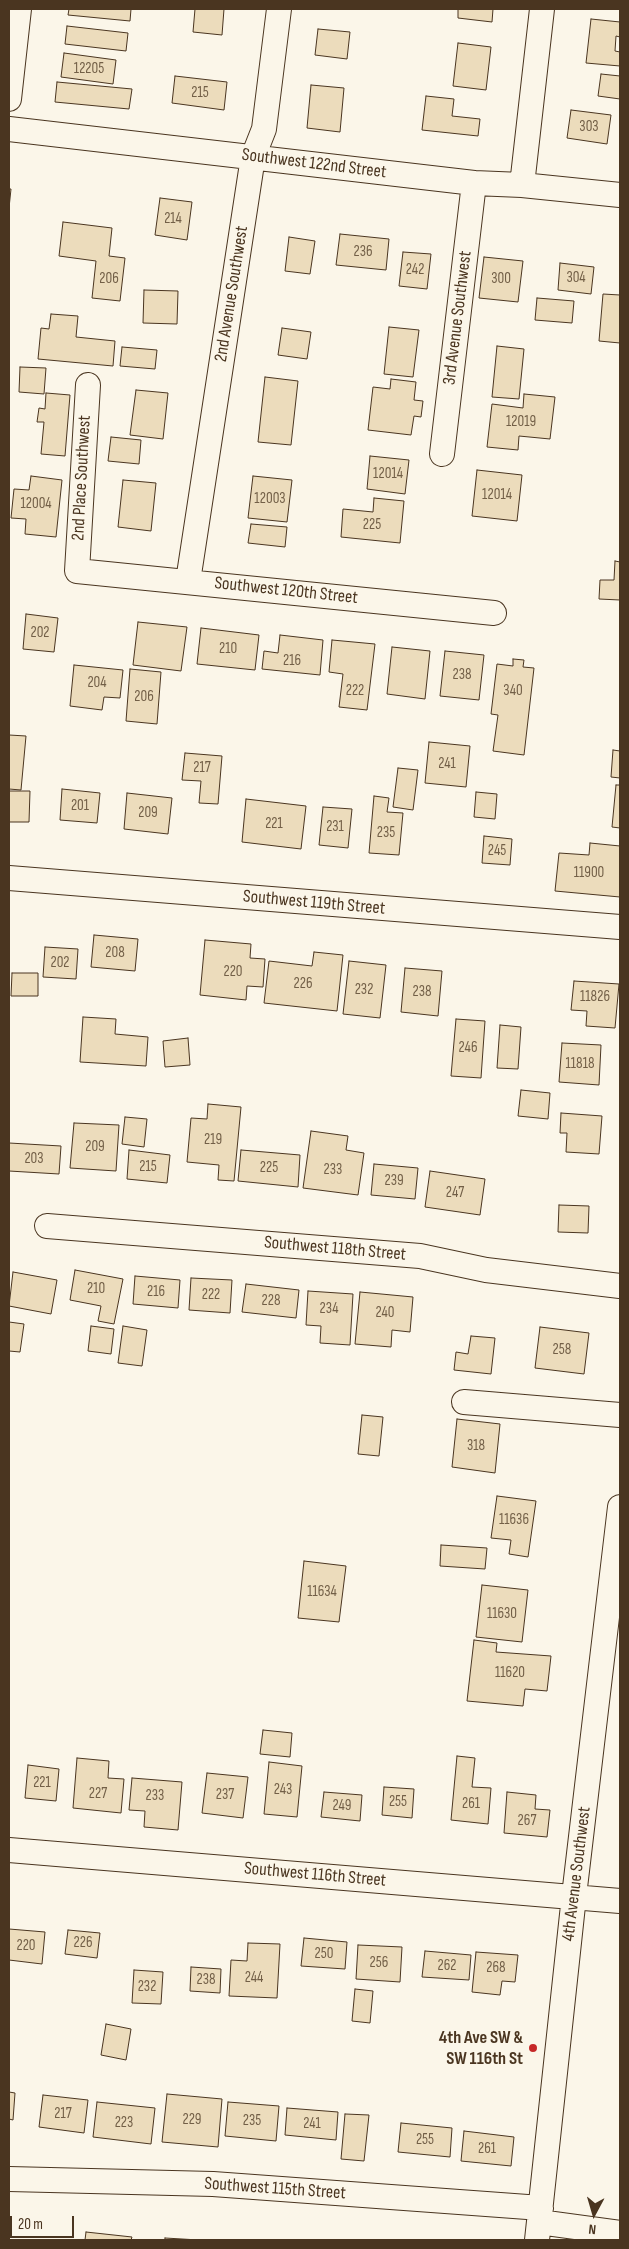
<!DOCTYPE html>
<style>
body{margin:0}
#map{position:relative;width:629px;height:2249px;overflow:hidden;background:#fbf6e9;font-family:"Sofia Sans Condensed",sans-serif}
canvas{display:block}
.frame{position:absolute;inset:0;border:10px solid #4a3520;pointer-events:none}
.north{position:absolute;left:569px;top:2189px;width:50px;height:50px;-webkit-text-stroke:4px #fbf6e9;paint-order:stroke;rotate:186deg;font-size:14px;font-weight:700;line-height:20px;text-align:center;color:#4a3520}
.north::after{content:'';display:block;margin:auto;width:18px;height:22px;background:#4a3520;clip-path:polygon(50% 0,100% 100%,50% 72%,0 100%)}
.scale{position:absolute;left:10px;top:2216px;width:64px;height:22px;box-sizing:border-box;border:2px solid #4a3520;border-top:0;padding-left:6px;font-size:15px;line-height:18px;white-space:nowrap;color:#4a3520;-webkit-text-stroke:4px #fbf6e9;paint-order:stroke}
</style>
<div id="map">
<canvas width="629" height="2249"></canvas>
<div class="frame"></div>
<div class="north">N</div>
<div class="scale">20 m</div>
</div>
<script>
const c = document.querySelector('canvas').getContext('2d');
c.lineJoin = 'round';
function fill(path, color) { c.fillStyle = color; c.fill(path, 'evenodd'); }
const poly = rows => new Path2D(rows.map(r => 'M' + r).join(''));
function trace(path, color, width, dash) { c.strokeStyle = color; c.lineWidth = width; c.lineCap = dash ? 'butt' : 'round'; c.setLineDash(dash || []); c.stroke(path); }
function label(font, color, halo, rows, align = 'center') {
  c.font = font + ' "Sofia Sans Condensed",sans-serif'; c.lineWidth = 4; c.setLineDash([]); c.textBaseline = 'middle'; c.strokeStyle = halo; c.fillStyle = color; for (const [text, x, y, turn = 0] of rows) {
    c.save(); c.translate(x, y); c.rotate((+turn || 0) * Math.PI / 180); c.textAlign = isNaN(turn) ? turn : align; if (halo) c.strokeText(text, 0, 0); c.fillText(text, 0, 0); c.restore();
  }
}
const building = poly([
 [69,9,131,9,130,21,68,15,69,9],
 [195,9,224,9,222,35,193,32,195,9],
 [458,9,493,9,492,22,458,18,458,9],
 [591,19,620,22,620,37,616,36,615,51,620,52,620,66,586,63,591,19],
 [67,26,128,33,126,51,65,44,67,26],
 [318,29,350,32,347,59,315,55,318,29],
 [458,43,491,47,486,90,453,86,458,43],
 [64,53,116,60,113,84,61,77,64,53],
 [601,74,620,76,620,99,598,96,601,74],
 [175,76,227,82,224,110,172,103,175,76],
 [57,82,132,89,129,109,55,102,57,82],
 [311,85,344,88,340,132,307,128,311,85],
 [426,96,454,99,452,116,480,119,478,136,422,130,426,96],
 [571,110,611,115,607,144,567,138,571,110],
 [9,189,11,189,9,208,9,189],
 [160,198,192,202,187,240,155,235,160,198],
 [63,222,112,228,109,256,125,258,120,301,92,298,96,261,59,256,63,222],
 [340,234,389,239,386,270,336,265,340,234],
 [289,237,315,241,310,274,285,271,289,237],
 [403,252,431,254,427,289,399,286,403,252],
 [484,257,523,261,518,302,479,298,484,257],
 [560,263,594,267,591,294,558,290,560,263],
 [144,290,178,291,177,324,143,323,144,290],
 [620,293,620,343,599,341,603,294,620,295,620,293],
 [537,298,574,301,572,323,535,320,537,298],
 [51,314,78,316,76,337,115,341,113,366,38,359,41,328,49,329,51,314],
 [389,327,419,330,413,377,384,374,389,327],
 [282,328,311,332,307,359,278,355,282,328],
 [497,346,524,349,519,399,492,397,497,346],
 [122,347,157,350,155,369,120,366,122,347],
 [20,367,46,368,44,394,19,392,20,367],
 [265,377,298,381,291,445,258,442,265,377],
 [391,379,416,382,414,400,423,401,421,417,414,416,411,435,368,430,373,387,390,389,391,379],
 [136,390,168,393,163,439,130,435,136,390],
 [46,393,70,395,65,456,41,454,44,422,37,422,39,408,45,409,46,393],
 [524,394,555,397,550,439,519,436,518,450,487,447,492,404,523,408,524,394],
 [111,437,141,440,139,464,108,461,111,437],
 [370,456,409,460,405,494,367,489,370,456],
 [477,470,522,475,517,521,472,516,477,470],
 [31,476,62,480,56,537,25,534,26,519,11,518,14,489,29,490,31,476],
 [253,476,292,480,287,522,248,518,253,476],
 [123,480,156,483,151,531,118,527,123,480],
 [374,498,404,501,400,543,341,537,343,509,373,512,374,498],
 [251,524,287,527,285,547,248,543,251,524],
 [615,561,620,562,620,600,599,599,600,580,614,580,615,561],
 [26,614,58,618,54,652,23,649,26,614],
 [138,622,187,627,181,671,133,665,138,622],
 [201,628,259,635,255,670,197,664,201,628],
 [280,635,323,640,320,675,262,669,264,651,278,653,280,635],
 [332,640,375,644,367,710,339,707,343,674,329,672,332,640],
 [392,647,430,651,425,699,387,694,392,647],
 [445,651,484,655,479,700,440,696,445,651],
 [513,659,524,660,523,667,534,668,524,755,493,751,498,715,491,714,497,664,513,666,513,659],
 [74,665,123,670,120,698,104,697,102,710,70,706,74,665],
 [130,669,161,672,157,724,126,721,130,669],
 [9,735,26,736,21,790,9,789,9,735],
 [429,742,470,746,466,787,425,783,429,742],
 [613,750,620,751,620,778,611,777,613,750],
 [185,753,222,756,218,804,199,803,201,781,182,780,185,753],
 [398,768,418,770,413,810,393,807,398,768],
 [616,785,620,785,620,828,612,827,616,785],
 [62,789,100,793,97,823,60,820,62,789],
 [9,791,30,791,29,822,9,822,9,791],
 [476,792,497,794,495,819,474,817,476,792],
 [127,793,172,798,168,834,124,829,127,793],
 [374,796,389,798,387,812,403,813,399,855,369,853,374,796],
 [246,799,306,806,301,849,242,842,246,799],
 [323,807,352,809,348,848,319,845,323,807],
 [484,836,512,839,510,865,482,863,484,836],
 [590,843,620,846,620,897,555,891,559,853,589,855,590,843],
 [94,935,138,939,135,971,91,967,94,935],
 [205,940,251,944,250,958,265,959,263,987,247,986,246,1000,200,995,205,940],
 [45,947,78,949,76,979,43,977,45,947],
 [314,952,343,955,337,1011,264,1003,269,961,312,966,314,952],
 [349,961,386,965,380,1018,343,1014,349,961],
 [405,968,442,971,438,1016,401,1012,405,968],
 [12,973,38,973,38,996,11,996,12,973],
 [574,981,619,984,615,1028,586,1026,587,1011,571,1010,574,981],
 [83,1017,116,1019,115,1034,148,1037,146,1066,80,1062,83,1017],
 [456,1019,485,1021,481,1078,451,1076,456,1019],
 [500,1025,521,1027,518,1069,497,1068,500,1025],
 [188,1038,190,1065,165,1067,163,1041,188,1038],
 [562,1043,601,1045,599,1085,559,1082,562,1043],
 [521,1090,550,1093,548,1119,518,1116,521,1090],
 [208,1104,241,1107,234,1181,218,1180,219,1165,187,1162,191,1118,207,1119,208,1104],
 [561,1113,602,1116,599,1154,566,1152,567,1133,560,1133,561,1113],
 [125,1117,147,1119,144,1147,122,1144,125,1117],
 [74,1123,119,1125,116,1171,70,1168,74,1123],
 [311,1131,348,1136,346,1150,364,1153,358,1195,303,1188,311,1131],
 [9,1143,61,1146,59,1174,9,1171,9,1143],
 [129,1150,170,1155,167,1183,127,1179,129,1150],
 [241,1150,300,1155,298,1187,238,1181,241,1150],
 [374,1164,418,1168,415,1199,371,1195,374,1164],
 [430,1171,485,1179,480,1215,425,1207,430,1171],
 [559,1205,589,1206,588,1233,558,1232,559,1205],
 [75,1270,123,1279,114,1324,98,1321,101,1306,70,1300,75,1270],
 [13,1272,57,1280,51,1314,9,1306,13,1272],
 [135,1276,180,1280,178,1308,133,1304,135,1276],
 [191,1278,232,1280,230,1313,189,1310,191,1278],
 [246,1284,299,1290,296,1318,242,1312,246,1284],
 [308,1291,353,1294,350,1345,320,1343,321,1326,306,1325,308,1291],
 [360,1292,413,1297,410,1332,392,1330,391,1347,355,1344,360,1292],
 [9,1322,24,1324,20,1352,9,1351,9,1322],
 [91,1326,114,1329,111,1354,88,1351,91,1326],
 [123,1326,147,1330,142,1366,118,1363,123,1326],
 [540,1327,589,1333,584,1374,535,1368,540,1327],
 [471,1336,495,1338,491,1374,454,1370,456,1352,468,1354,471,1336],
 [362,1415,383,1417,379,1456,358,1454,362,1415],
 [457,1419,500,1424,495,1473,452,1467,457,1419],
 [497,1496,536,1501,528,1557,509,1554,511,1540,491,1538,497,1496],
 [441,1545,487,1548,485,1569,440,1566,441,1545],
 [304,1561,346,1566,339,1622,298,1618,304,1561],
 [482,1585,528,1590,522,1642,476,1637,482,1585],
 [474,1640,497,1643,496,1652,551,1656,547,1691,525,1689,523,1706,467,1701,474,1640],
 [263,1730,292,1733,290,1757,260,1754,263,1730],
 [457,1756,475,1758,472,1787,491,1788,488,1824,451,1820,457,1756],
 [77,1758,109,1761,108,1778,124,1779,121,1813,73,1808,77,1758],
 [269,1762,302,1766,297,1817,264,1814,269,1762],
 [28,1765,59,1769,56,1801,25,1798,28,1765],
 [207,1773,248,1777,243,1818,202,1813,207,1773],
 [132,1778,182,1782,178,1830,144,1827,145,1811,129,1810,132,1778],
 [384,1787,414,1789,412,1818,382,1815,384,1787],
 [324,1792,362,1795,360,1821,321,1817,324,1792],
 [507,1792,536,1795,535,1809,550,1810,547,1837,504,1833,507,1792],
 [9,1929,45,1932,42,1964,9,1960,9,1929],
 [68,1930,100,1933,97,1958,65,1954,68,1930],
 [304,1938,347,1942,345,1969,301,1966,304,1938],
 [248,1943,280,1944,277,1998,229,1996,231,1960,247,1961,248,1943],
 [358,1945,402,1947,400,1982,356,1979,358,1945],
 [425,1951,471,1955,469,1980,422,1977,425,1951],
 [476,1952,518,1955,515,1982,502,1981,500,1995,472,1992,476,1952],
 [191,1967,221,1969,220,1993,190,1991,191,1967],
 [134,1970,163,1972,161,2004,132,2003,134,1970],
 [355,1989,373,1991,370,2023,352,2021,355,1989],
 [106,2024,131,2029,126,2060,101,2055,106,2024],
 [9,2092,15,2093,13,2120,9,2119,9,2092],
 [167,2094,222,2099,218,2147,162,2142,167,2094],
 [43,2095,88,2100,84,2133,39,2127,43,2095],
 [97,2102,155,2108,151,2144,93,2137,97,2102],
 [228,2102,279,2106,276,2141,225,2136,228,2102],
 [287,2108,338,2112,336,2140,285,2135,287,2108],
 [345,2114,369,2115,364,2161,341,2159,345,2114],
 [401,2123,452,2128,450,2157,398,2152,401,2123],
 [464,2131,514,2137,511,2166,461,2161,464,2131],
 [86,2232,132,2237,131,2240,85,2240,86,2232],
 [165,2238,199,2240,165,2240,165,2238]
]);
fill(building, '#ecdcbc');
trace(building, '#4a3520', 1);
const minor = poly([
 [9,99,19,9],
 [9,129,474,183,522,185,620,195],
 [522,185,542,9],
 [88,385,77,571,494,613],
 [442,454,474,183],
 [188,581,253,157,264,129,279,9],
 [9,878,620,927],
 [47,1226,420,1256,486,1270,620,1286],
 [464,1402,620,1415],
 [9,1850,620,1901],
 [9,2179,213,2184,541,2208],
 [539,2222,620,2233],
 [537,2240,574,1896,620,1507]
]);
trace(minor, '#4a3520', 26);
trace(minor, '#fbf6e9', 24);
for (const [x, y, r, color] of [
 [533,2048,5,"#c62828"]
]) { const dot = new Path2D(); dot.arc(x, y, r, 0, 2 * Math.PI); c.fillStyle = color; c.fill(dot); trace(dot, '#fbf6e9', 2); }
label('15px', '#725f47', null, [
 ["12205",89,69],
 ["215",200,93],
 ["303",589,127],
 ["214",173,219],
 ["236",363,252],
 ["242",415,270],
 ["304",576,278],
 ["206",109,279],
 ["300",501,279],
 ["12019",521,422],
 ["12014",388,474],
 ["12014",497,495],
 ["12003",270,499],
 ["12004",36,504],
 ["225",372,525],
 ["202",40,633],
 ["210",228,649],
 ["216",292,661],
 ["238",462,675],
 ["204",97,683],
 ["222",355,691],
 ["340",513,691],
 ["206",144,697],
 ["241",447,764],
 ["217",202,768],
 ["201",80,806],
 ["209",148,813],
 ["221",274,824],
 ["231",335,827],
 ["235",386,833],
 ["245",497,851],
 ["11900",589,873],
 ["208",115,953],
 ["202",60,963],
 ["220",233,972],
 ["226",303,984],
 ["232",364,990],
 ["238",422,992],
 ["11826",595,997],
 ["246",468,1048],
 ["11818",580,1064],
 ["219",213,1140],
 ["209",95,1147],
 ["203",34,1159],
 ["215",148,1167],
 ["225",269,1168],
 ["233",333,1170],
 ["239",394,1181],
 ["247",455,1193],
 ["210",96,1289],
 ["216",156,1292],
 ["222",211,1295],
 ["228",271,1301],
 ["234",329,1309],
 ["240",385,1313],
 ["258",562,1350],
 ["318",476,1446],
 ["11636",514,1520],
 ["11634",322,1592],
 ["11630",502,1614],
 ["11620",510,1673],
 ["221",42,1783],
 ["243",283,1790],
 ["227",98,1794],
 ["237",225,1795],
 ["233",155,1796],
 ["255",398,1802],
 ["261",471,1804],
 ["249",342,1806],
 ["267",527,1821],
 ["226",83,1943],
 ["220",26,1946],
 ["250",324,1954],
 ["256",379,1963],
 ["262",447,1966],
 ["268",496,1968],
 ["244",254,1978],
 ["238",206,1980],
 ["232",147,1987],
 ["217",63,2114],
 ["229",192,2120],
 ["235",252,2121],
 ["223",124,2123],
 ["241",312,2124],
 ["255",425,2140],
 ["261",487,2149]
]);
label('18px', '#4a3520', '#fbf6e9', [
 ["Southwest 122nd Street",314,164,7],
 ["2nd Avenue Southwest",232,294,-81],
 ["3rd Avenue Southwest",458,318,-83],
 ["2nd Place Southwest",82,478,-87],
 ["Southwest 120th Street",286,591,6],
 ["Southwest 119th Street",314,903,5],
 ["Southwest 118th Street",335,1249,5],
 ["4th Avenue Southwest",577,1874,-83],
 ["Southwest 116th Street",315,1875,5],
 ["Southwest 115th Street",275,2189,4]
]);
label('bold 18px', '#4a3520', '#fbf6e9', [
 ["4th Ave SW &",523,2038],
 ["SW 116th St",523,2059]
], 'right');
</script>
